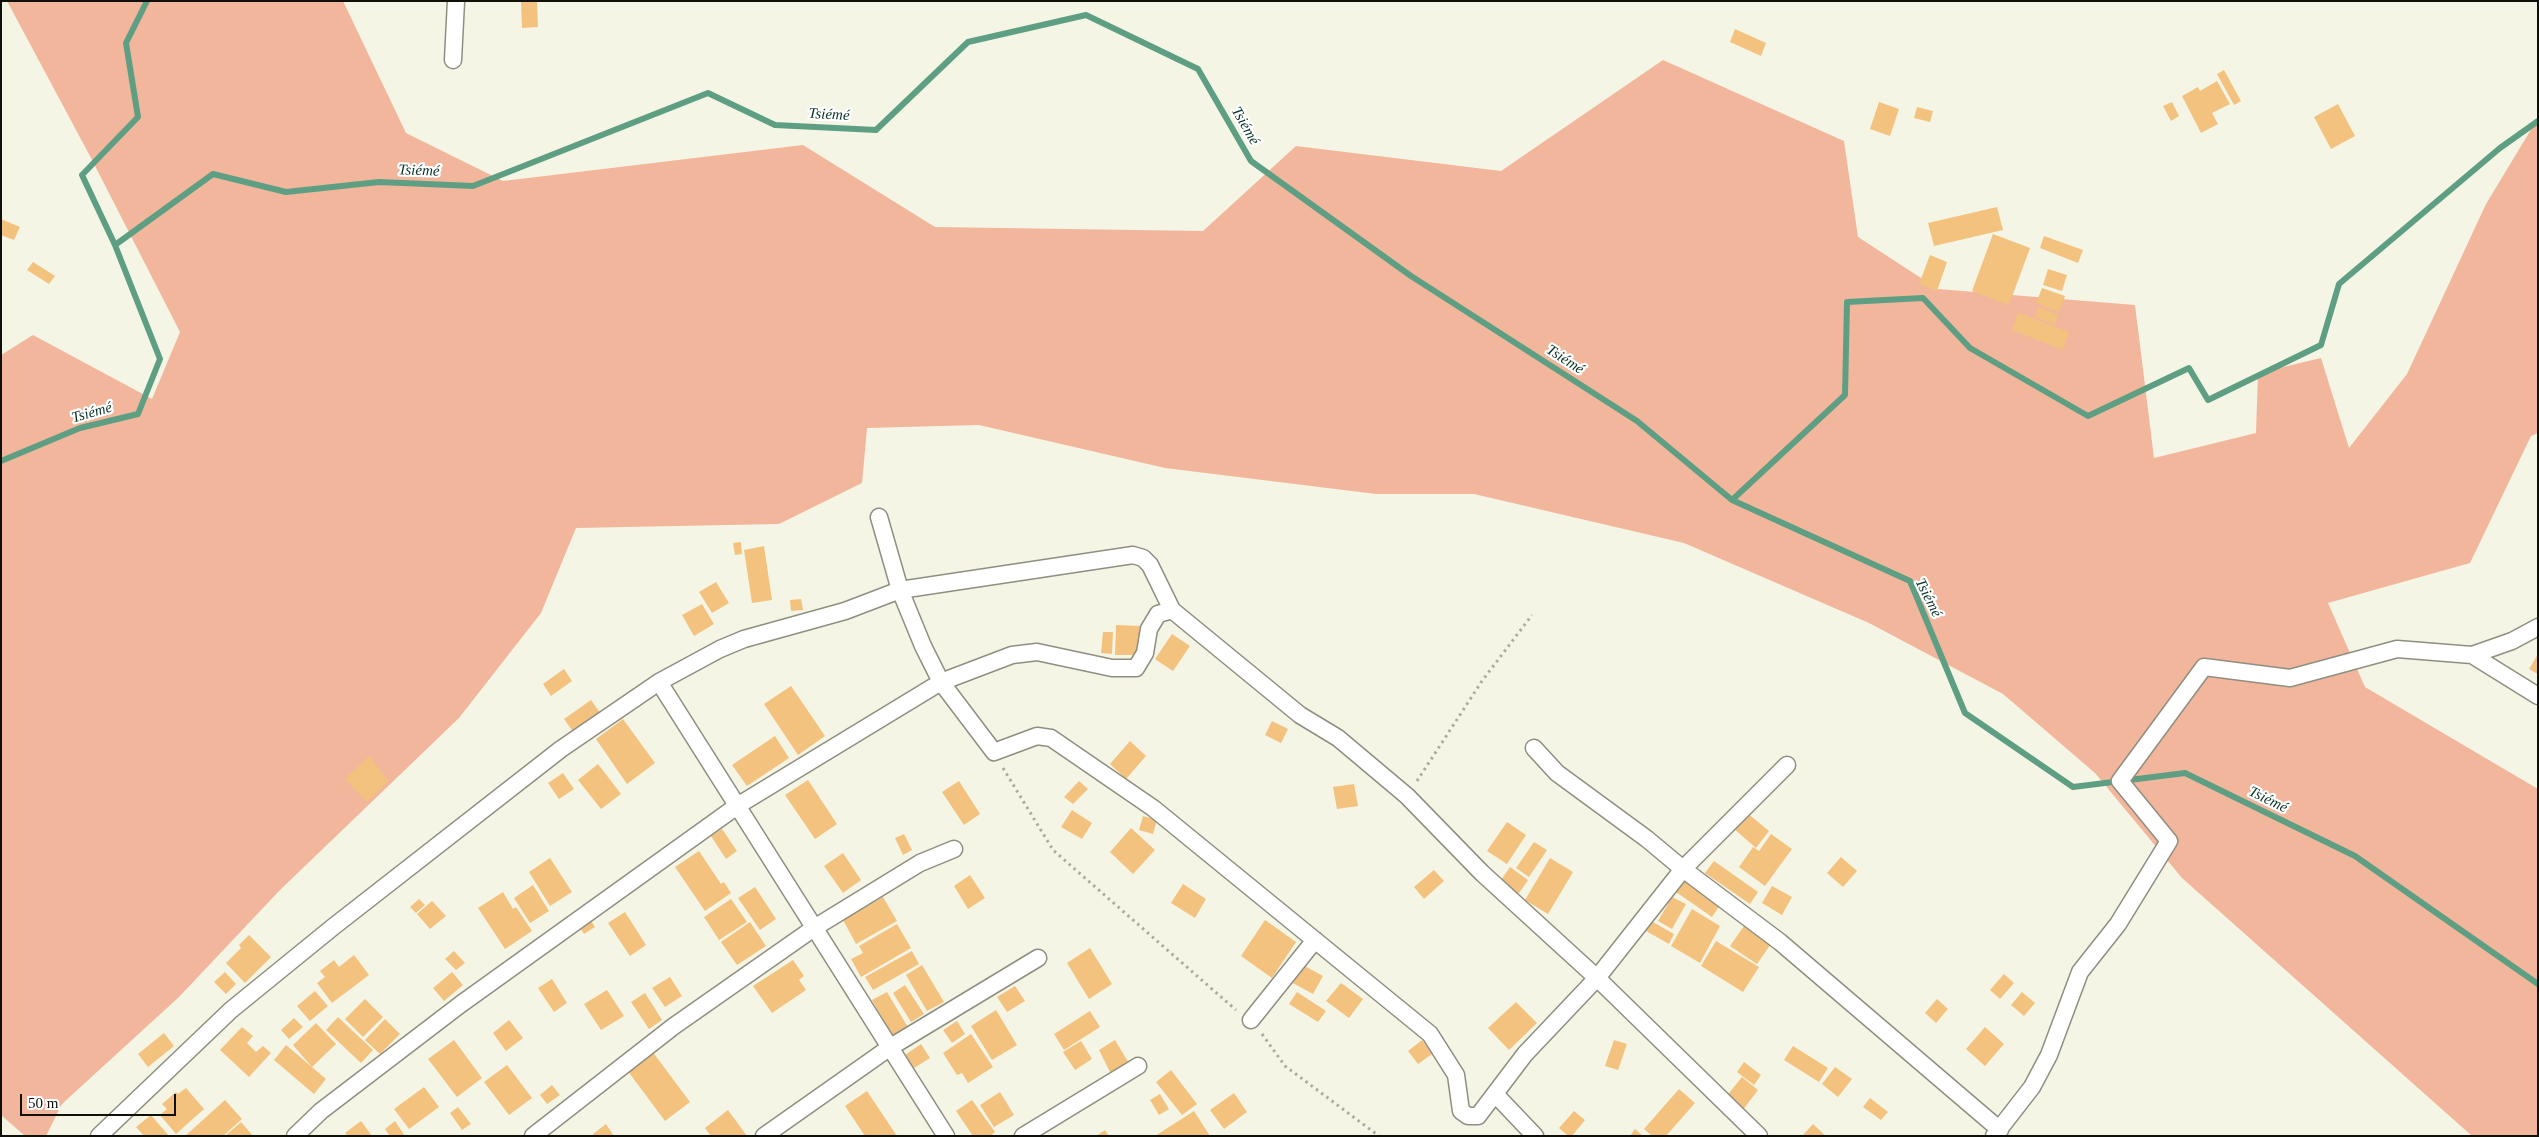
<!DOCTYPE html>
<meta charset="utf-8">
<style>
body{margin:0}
#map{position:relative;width:2539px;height:1137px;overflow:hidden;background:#f5f5e5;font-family:Georgia,serif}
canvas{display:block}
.frame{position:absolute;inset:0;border:2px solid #10100b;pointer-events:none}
.scale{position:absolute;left:20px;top:1094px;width:156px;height:22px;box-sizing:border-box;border:2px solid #10100b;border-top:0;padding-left:6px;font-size:15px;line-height:18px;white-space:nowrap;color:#10100b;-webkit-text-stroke:4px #fff;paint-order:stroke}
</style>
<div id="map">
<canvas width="2539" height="1137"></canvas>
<div class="frame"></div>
<div class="scale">50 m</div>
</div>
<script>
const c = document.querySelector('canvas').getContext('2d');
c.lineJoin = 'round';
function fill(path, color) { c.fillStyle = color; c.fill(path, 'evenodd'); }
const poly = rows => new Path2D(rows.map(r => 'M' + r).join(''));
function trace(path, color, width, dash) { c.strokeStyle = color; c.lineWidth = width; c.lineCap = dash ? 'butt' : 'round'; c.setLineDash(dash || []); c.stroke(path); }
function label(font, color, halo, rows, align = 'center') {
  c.font = font + ' Georgia,serif'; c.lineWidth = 4.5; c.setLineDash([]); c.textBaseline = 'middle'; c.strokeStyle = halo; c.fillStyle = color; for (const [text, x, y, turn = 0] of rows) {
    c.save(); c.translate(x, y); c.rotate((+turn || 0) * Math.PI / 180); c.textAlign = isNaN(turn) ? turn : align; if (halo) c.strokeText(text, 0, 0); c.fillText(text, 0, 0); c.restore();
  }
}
fill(poly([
 [7,1,343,1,406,133,503,181,803,145,935,227,1203,231,1296,146,1501,171,1663,60,1844,141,1858,237,1938,289,2135,305,2154,458,2256,433,2258,373,2321,358,2349,448,2407,374,2486,204,2538,118,2538,433,2531,436,2470,563,2328,603,2365,687,2538,789,2538,1136,2472,1136,2182,878,2095,773,2003,694,1869,623,1684,543,1474,494,1376,494,1165,468,979,425,867,428,862,483,779,524,576,528,541,613,459,718,280,890,179,997,62,1104,46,1136,25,1136,1,1115,1,355,33,335,152,399,180,332,91,158]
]), '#f2b69c');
trace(poly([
 [115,245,82,175,138,117,126,43,147,1],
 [1,461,80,428,138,414,160,359,115,245,213,174,286,192,379,182,473,186,708,93,775,125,876,130,968,42,1086,15,1198,69,1251,161,1411,276,1637,421,1732,500,1910,581,1965,713,2073,787,2185,773,2355,856,2538,984],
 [1732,500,1845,395,1847,302,1923,298,1970,348,2088,416,2189,368,2208,400,2321,345,2339,284,2500,148,2538,121]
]), '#5e9f84', 6);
fill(poly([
 [521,2,537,2,538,27,522,28],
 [1735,29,1766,43,1761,56,1730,42],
 [2224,70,2241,101,2234,105,2217,74],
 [2217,81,2230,104,2212,113,2218,124,2201,133,2182,96,2198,87,2200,91],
 [1879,102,1899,109,1890,136,1870,129],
 [2172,102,2179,116,2171,121,2163,106],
 [2338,104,2355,136,2331,149,2314,117],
 [1917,107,1933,111,1930,122,1914,118],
 [1997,207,2003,230,1934,246,1928,223],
 [1,219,20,227,14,240,1,235],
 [1993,234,2030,248,2009,305,1972,291],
 [2044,236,2083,250,2078,263,2040,248],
 [1930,255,1947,262,1937,291,1919,284],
 [33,262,55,276,49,284,27,270],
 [2048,269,2067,275,2062,291,2043,285],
 [2042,288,2065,296,2059,312,2036,303],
 [2039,307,2058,315,2055,325,2035,317],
 [2018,313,2069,332,2063,350,2012,330],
 [741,542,742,554,735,555,733,543],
 [764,546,772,600,752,603,744,550],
 [716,582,729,603,712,613,699,592],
 [801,599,803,610,791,611,790,600],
 [702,604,714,624,694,636,682,615],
 [1116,625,1140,626,1139,655,1115,655],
 [1103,632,1113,632,1112,654,1101,653],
 [1172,634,1190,646,1173,671,1155,659],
 [2538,654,2538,674,2529,669],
 [564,669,572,681,551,696,543,684],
 [791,686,825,736,798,755,764,704],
 [591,700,601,714,574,733,564,719],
 [623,719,655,763,627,784,596,739],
 [1272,721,1288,729,1281,743,1265,735],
 [775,736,789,758,747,786,732,765],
 [1130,741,1146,756,1126,779,1110,764],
 [369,756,389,781,367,802,345,779],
 [598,764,621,794,601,809,578,780],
 [563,773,574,789,559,799,548,783],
 [808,780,837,824,815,839,785,795],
 [959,781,980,814,964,825,942,792],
 [1079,781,1088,789,1073,804,1064,797],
 [1354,784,1358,806,1337,809,1333,787],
 [1072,810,1092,823,1082,839,1061,827],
 [1746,812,1769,831,1756,848,1733,828],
 [1143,816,1157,820,1153,834,1139,830],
 [1507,822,1526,835,1507,864,1487,851],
 [1131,828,1155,850,1133,874,1110,852],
 [722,829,737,851,726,859,711,836],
 [904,834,912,850,903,855,895,838],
 [1771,834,1792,849,1765,886,1739,867,1753,847,1759,851],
 [1534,842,1547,850,1529,877,1516,868],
 [699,851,721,884,724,882,731,893,705,911,675,867],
 [843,853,861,880,843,893,824,866],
 [1841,857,1857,871,1843,887,1827,873],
 [550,858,572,892,550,906,529,872],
 [1550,858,1573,872,1548,914,1525,900],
 [1714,861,1758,892,1750,904,1705,873],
 [1510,867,1528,880,1517,896,1499,883],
 [1434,870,1444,881,1424,899,1414,887],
 [970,875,985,898,968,909,954,886],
 [1684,880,1720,905,1712,917,1676,892],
 [1183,884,1206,899,1195,918,1171,903],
 [533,885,549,911,530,923,514,898],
 [1772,886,1792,897,1782,915,1762,903],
 [755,887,776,919,760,930,738,898],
 [503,892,513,909,516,907,532,931,505,949,478,908],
 [883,897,897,921,856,944,843,920],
 [1672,897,1686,904,1672,929,1658,921],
 [419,899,425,905,416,913,410,907],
 [731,899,747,922,719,940,704,917],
 [432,901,446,916,430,929,417,914],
 [1692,909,1720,926,1700,963,1671,946],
 [625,912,646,945,630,956,608,923],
 [590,919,595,927,584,934,579,926],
 [1265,920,1296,942,1272,978,1241,956],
 [1651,921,1674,934,1669,944,1646,931],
 [750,922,766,946,737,965,721,942],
 [897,924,911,948,861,977,851,959,863,953,859,946],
 [1744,926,1771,944,1757,964,1730,946],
 [249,935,271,957,245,983,226,963,241,948,239,945],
 [1716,941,1759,967,1743,992,1701,966],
 [1090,948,1112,984,1089,999,1067,963],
 [454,951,465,963,456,970,445,959],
 [912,951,919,964,873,990,865,977],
 [354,955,369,975,332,1003,317,983,325,977,320,971,334,960,339,967],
 [793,960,804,976,799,980,806,990,772,1013,753,986],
 [1301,964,1323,976,1313,994,1291,982],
 [922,965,944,1002,927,1011,906,975],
 [225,972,236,984,226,994,214,982],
 [452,972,463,985,444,1001,433,988],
 [2004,974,2014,983,2000,999,1990,990],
 [670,977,682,996,665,1007,652,988],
 [552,979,567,1003,554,1012,538,988],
 [1341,983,1363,999,1349,1018,1326,1001],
 [905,985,924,1014,911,1022,893,993],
 [1015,986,1025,1001,1007,1012,997,997],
 [607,990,624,1016,601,1030,584,1004],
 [315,991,328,1006,310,1021,297,1006],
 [887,992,909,1029,893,1037,872,1000],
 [1297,992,1326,1011,1318,1022,1289,1004],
 [2022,992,2035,1003,2024,1016,2011,1005],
 [645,993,662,1020,649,1029,631,1002],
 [365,999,383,1017,363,1037,345,1019],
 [1937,999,1948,1009,1936,1023,1925,1013],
 [1516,1002,1537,1023,1509,1050,1488,1028],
 [996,1010,1017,1045,992,1060,971,1026],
 [1090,1011,1100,1027,1064,1050,1054,1034],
 [338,1017,373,1050,361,1063,326,1030],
 [294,1018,303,1027,289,1039,281,1030],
 [385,1019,400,1034,380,1054,365,1040],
 [509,1020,523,1038,506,1051,493,1033],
 [957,1021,965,1034,952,1043,943,1030],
 [316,1023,336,1044,312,1067,293,1045],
 [242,1027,253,1036,247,1043,256,1052,263,1046,271,1053,249,1077,220,1050],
 [1985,1027,2004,1044,1985,1066,1966,1049],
 [164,1033,174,1046,148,1067,138,1054],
 [971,1034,993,1067,968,1083,962,1073,957,1075,943,1053],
 [454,1040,482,1078,457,1097,428,1059],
 [1115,1040,1130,1065,1112,1076,1099,1050],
 [1422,1040,1432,1054,1418,1064,1408,1051],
 [1614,1040,1627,1044,1618,1070,1605,1066],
 [1081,1041,1092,1059,1075,1070,1063,1052],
 [921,1044,930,1058,914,1068,905,1055],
 [286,1045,326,1079,314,1094,274,1060],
 [1793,1046,1828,1068,1819,1082,1784,1060],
 [652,1051,690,1102,665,1121,627,1070],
 [1744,1062,1761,1075,1754,1085,1737,1072],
 [507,1065,532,1098,509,1115,484,1082],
 [1835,1067,1852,1079,1838,1097,1822,1084],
 [1171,1070,1197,1104,1182,1115,1156,1082],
 [1742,1077,1758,1090,1742,1111,1725,1098],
 [552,1085,560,1095,547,1104,540,1095],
 [424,1087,439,1107,409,1129,394,1109],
 [186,1088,204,1109,176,1134,160,1115,167,1109,162,1104,176,1092,178,1094],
 [1679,1089,1695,1103,1666,1136,1652,1136,1644,1129],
 [867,1091,897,1136,865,1136,845,1106],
 [1000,1092,1014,1115,994,1127,980,1105],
 [1234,1093,1247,1112,1224,1129,1210,1110],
 [1160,1094,1169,1109,1159,1115,1150,1100],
 [1870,1098,1888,1112,1881,1120,1863,1107],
 [225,1100,242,1119,223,1136,185,1136],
 [972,1100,995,1132,990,1136,973,1136,956,1111],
 [458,1107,471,1124,462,1130,450,1113],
 [728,1110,747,1136,711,1136,705,1128],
 [1194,1111,1210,1136,1155,1136],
 [1574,1111,1585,1120,1572,1136,1568,1136,1559,1128],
 [151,1115,169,1136,144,1136,136,1127],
 [361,1121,372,1136,348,1136,345,1133],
 [395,1121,405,1136,390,1136,385,1129],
 [241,1122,253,1136,225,1136],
 [606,1124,614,1136,594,1136,593,1134],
 [1813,1124,1826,1136,1802,1136],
 [1635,1129,1643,1136,1630,1136],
 [1105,1130,1109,1136,1096,1136]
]), '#f3c27e');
const minor = poly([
 [453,60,456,1],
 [879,517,900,590,923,646,941,682,994,752,1037,736,1051,738,1153,808,1430,1034,1456,1075,1461,1111,1468,1116,1478,1116,1525,1054,1597,978,1683,869,1787,765],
 [2472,655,2538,696],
 [659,682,946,1136],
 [1534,748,1557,773,1647,839,1683,869,1780,942,2000,1130],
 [1251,1020,1315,940],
 [1496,1095,1535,1136],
 [99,1136,231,1010,333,927,561,749,659,682,720,649,744,639,845,611,900,590,1133,555,1143,558,1150,565,1172,610],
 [295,1136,321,1111,461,1004,737,806,941,682,1012,655,1037,652,1112,668,1136,668,1145,653,1149,629,1158,614,1172,610,1300,715,1338,738,1407,796,1482,873,1597,978,1759,1136],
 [533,1136,674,1026,814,928,920,863,954,849],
 [764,1136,889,1048,1038,958],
 [1023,1136,1138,1066],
 [1994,1136,2032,1087,2049,1055,2080,972,2118,924,2169,841,2120,781,2204,667,2290,678,2397,649,2472,655,2512,641,2538,627]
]);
trace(minor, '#8f8e80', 19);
trace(poly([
 [1003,768,1053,850,1236,1010],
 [1417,781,1482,681,1532,615],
 [1262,1034,1285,1066,1379,1136]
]), '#abab9f', 3, [2.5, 4]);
trace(minor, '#fff', 16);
label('italic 15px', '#073224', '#fff', [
 ["Tsiémé",829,115,3],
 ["Tsiémé",1245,126,60],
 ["Tsiémé",419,171,2],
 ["Tsiémé",1565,360,33],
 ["Tsiémé",92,413,-16],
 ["Tsiémé",1928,598,63],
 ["Tsiémé",2268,800,26]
]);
</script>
